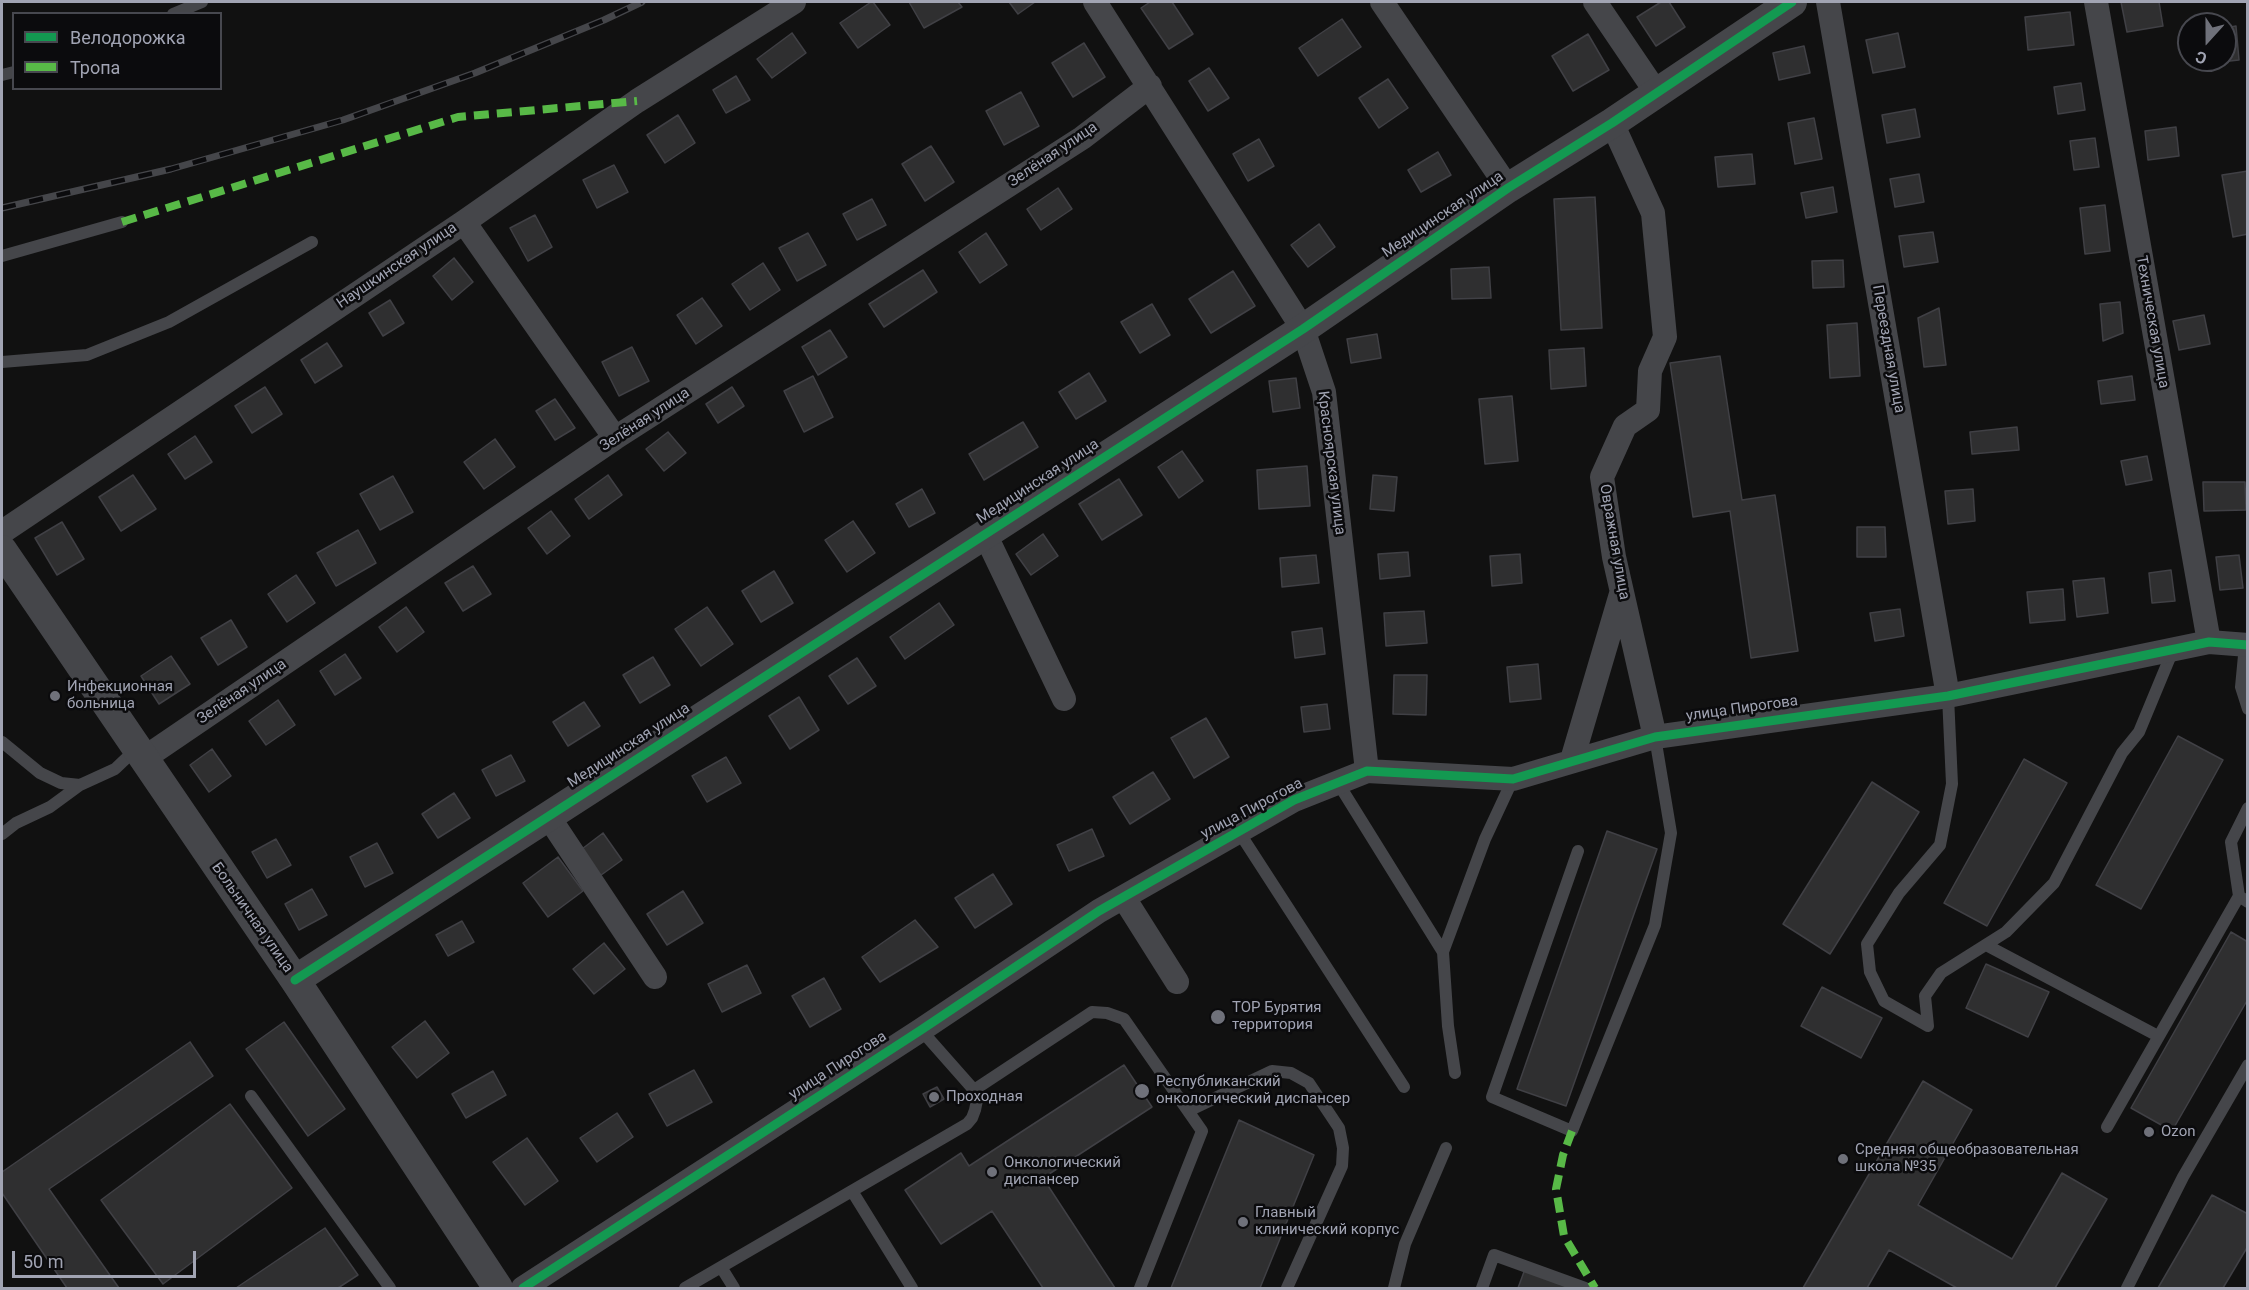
<!DOCTYPE html>
<meta charset="utf-8">
<style>
body{margin:0}
#map{position:relative;width:2249px;height:1290px;overflow:hidden;background:#111;font-family:Roboto,sans-serif}
canvas{display:block}
.frame{position:absolute;inset:0;border:3px solid #a1a4b3;pointer-events:none}
.legend{position:absolute;left:12px;top:12px;width:210px;height:78px;box-sizing:border-box;background:#0b0b0d;border:2px solid #47484f;margin:0;padding:8px 10px;list-style:none;font-size:18px;color:#a1a4b3}
.legend li{display:flex;align-items:center;gap:12px;height:30px}
.legend b{width:30px;border:2px solid #47484f}
.north{position:absolute;left:2177px;top:12px;width:60px;height:60px;box-sizing:border-box;background:#0b0b0d;border:2px solid #47484f;border-radius:50%;rotate:201deg;font-size:16px;font-weight:700;line-height:24px;text-align:center;color:#a1a4b3}
.north::after{content:'';display:block;margin:auto;width:21px;height:27px;background:#6f717a;clip-path:polygon(50% 0,100% 100%,50% 72%,0 100%)}
.scale{position:absolute;left:12px;top:1251px;width:184px;height:27px;box-sizing:border-box;border:3px solid #a1a4b3;border-top:0;padding-left:8px;font-size:18px;line-height:21px;white-space:nowrap;color:#a1a4b3;-webkit-text-stroke:4px #0b0b0d;paint-order:stroke}
</style>
<div id="map">
<canvas width="2249" height="1290"></canvas>
<div class="frame"></div>
<ul class="legend">
<li><b style="height:8px;background:#139951"></b>Велодорожка</li>
<li><b style="height:8px;background:#58b947"></b>Тропа</li>
</ul>
<div class="north">С</div>
<div class="scale">50 m</div>
</div>
<script>
const c = document.querySelector('canvas').getContext('2d');
c.lineJoin = 'round';
function fill(path, color) { c.fillStyle = color; c.fill(path, 'evenodd'); }
const poly = rows => new Path2D(rows.map(r => 'M' + r).join(''));
function trace(path, color, width, dash) { c.strokeStyle = color; c.lineWidth = width; c.lineCap = dash ? 'butt' : 'round'; c.setLineDash(dash || []); c.stroke(path); }
function label(font, color, halo, rows, align = 'center') {
  c.font = font + ' Roboto,sans-serif'; c.lineWidth = 5; c.setLineDash([]); c.textBaseline = 'middle'; c.strokeStyle = halo; c.fillStyle = color; for (const [text, x, y, turn = 0] of rows) {
    c.save(); c.translate(x, y); c.rotate((+turn || 0) * Math.PI / 180); c.textAlign = isNaN(turn) ? turn : align; if (halo) c.strokeText(text, 0, 0); c.fillText(text, 0, 0); c.restore();
  }
}
const building = poly([
 [871,2,873,2,890,25,858,48,840,23,871,2],
 [909,2,958,2,962,7,924,28,909,2],
 [1009,2,1035,2,1018,14,1009,2],
 [1150,2,1172,2,1193,34,1169,49,1141,8,1150,2],
 [1661,2,1669,2,1685,27,1656,46,1637,17,1661,2],
 [2121,2,2159,2,2163,26,2127,32,2121,2],
 [2070,12,2074,45,2028,50,2025,17,2070,12],
 [1342,19,1361,47,1318,76,1299,48,1342,19],
 [2236,26,2239,60,2212,63,2211,60,2225,60,2225,28,2236,26],
 [792,33,806,53,772,78,757,59,792,33],
 [1898,33,1905,67,1873,73,1866,40,1898,33],
 [1588,34,1609,70,1573,91,1552,56,1588,34],
 [1084,43,1105,77,1073,97,1052,63,1084,43],
 [1804,46,1810,73,1779,80,1773,53,1804,46],
 [1209,68,1229,98,1208,111,1189,81,1209,68],
 [736,76,750,100,726,113,713,90,736,76],
 [1388,79,1408,108,1379,128,1359,98,1388,79],
 [2081,83,2085,110,2058,114,2054,87,2081,83],
 [1021,92,1039,126,1004,145,986,111,1021,92],
 [1915,109,1920,137,1887,143,1882,115,1915,109],
 [678,115,695,143,665,163,647,135,678,115],
 [1814,118,1822,159,1795,164,1788,123,1814,118],
 [2176,127,2179,156,2148,160,2145,131,2176,127],
 [2095,138,2099,167,2074,170,2070,141,2095,138],
 [1259,139,1274,166,1248,181,1233,154,1259,139],
 [931,146,954,182,925,201,902,164,931,146],
 [1438,152,1451,175,1421,192,1408,170,1438,152],
 [1752,154,1755,184,1718,187,1715,157,1752,154],
 [614,165,628,192,597,208,583,180,614,165],
 [2248,171,2248,234,2233,237,2222,175,2248,171],
 [1919,174,1924,202,1895,207,1890,179,1919,174],
 [1833,187,1837,212,1806,218,1801,193,1833,187],
 [1058,188,1072,209,1041,230,1027,209,1058,188],
 [1595,197,1602,328,1561,330,1554,199,1595,197],
 [872,199,886,225,857,240,843,214,872,199],
 [2105,205,2110,251,2085,254,2080,208,2105,205],
 [535,215,552,247,528,261,510,228,535,215],
 [1319,224,1335,247,1308,267,1291,245,1319,224],
 [1933,232,1938,262,1904,267,1899,236,1933,232],
 [808,233,826,265,797,281,779,248,808,233],
 [986,233,1007,265,980,283,959,252,986,233],
 [454,258,473,282,452,300,433,276,454,258],
 [1843,260,1844,287,1813,288,1812,261,1843,260],
 [763,263,780,290,750,310,732,284,763,263],
 [1489,267,1491,298,1452,299,1451,269,1489,267],
 [923,270,937,292,884,327,869,304,923,270],
 [1233,271,1255,306,1211,333,1189,299,1233,271],
 [702,298,722,326,696,344,677,315,702,298],
 [390,300,404,323,383,336,369,313,390,300],
 [2120,302,2123,333,2103,341,2100,304,2120,302],
 [1152,304,1170,335,1140,353,1121,322,1152,304],
 [1939,308,1946,365,1924,367,1918,318,1939,308],
 [2204,315,2210,344,2179,350,2173,321,2204,315],
 [1857,323,1860,376,1830,378,1827,325,1857,323],
 [830,330,847,357,818,375,802,347,830,330],
 [1377,334,1381,358,1351,363,1347,339,1377,334],
 [327,343,342,366,315,383,301,360,327,343],
 [632,347,649,381,619,396,602,362,632,347],
 [1584,348,1586,386,1551,389,1549,350,1584,348],
 [1720,356,1742,500,1775,495,1798,651,1751,658,1730,511,1693,517,1670,363,1720,356],
 [1089,373,1106,401,1076,419,1059,392,1089,373],
 [813,376,833,417,804,432,784,391,813,376],
 [2132,376,2135,400,2101,404,2098,381,2132,376],
 [1296,378,1300,408,1273,412,1269,381,1296,378],
 [265,387,282,414,252,433,235,406,265,387],
 [732,387,744,406,718,423,706,404,732,387],
 [1512,396,1518,461,1485,464,1479,399,1512,396],
 [555,399,575,428,555,440,536,411,555,399],
 [1023,422,1038,447,984,480,969,454,1023,422],
 [2017,427,2019,450,1972,454,1970,432,2017,427],
 [668,432,686,453,664,471,646,449,668,432],
 [195,436,212,462,185,479,168,454,195,436],
 [495,439,515,467,484,489,464,462,495,439],
 [1182,451,1203,481,1179,498,1158,467,1182,451],
 [2147,456,2152,480,2126,485,2121,461,2147,456],
 [1307,466,1310,506,1259,509,1257,470,1307,466],
 [133,475,156,509,121,531,99,497,133,475],
 [608,475,622,495,589,519,575,499,608,475],
 [1373,475,1397,477,1394,511,1370,509,1373,475],
 [393,476,413,512,380,530,360,494,393,476],
 [1119,479,1142,515,1102,540,1079,504,1119,479],
 [2203,482,2245,482,2246,510,2204,511,2203,482],
 [922,489,935,513,909,527,896,504,922,489],
 [1973,489,1975,521,1948,524,1945,491,1973,489],
 [551,511,570,536,547,554,528,528,551,511],
 [853,521,875,553,847,572,825,540,853,521],
 [62,522,84,559,57,575,35,538,62,522],
 [1857,527,1885,527,1886,557,1857,557,1857,527],
 [358,530,376,563,336,586,317,553,358,530],
 [1043,534,1058,556,1031,575,1016,554,1043,534],
 [1408,552,1410,576,1380,579,1378,554,1408,552],
 [1520,554,1522,583,1492,586,1490,556,1520,554],
 [1316,555,1319,583,1282,587,1280,558,1316,555],
 [2239,555,2243,588,2220,590,2216,557,2239,555],
 [473,566,491,594,463,611,445,583,473,566],
 [2171,570,2175,601,2152,603,2149,573,2171,570],
 [774,571,793,603,761,622,742,591,774,571],
 [296,575,315,603,287,622,268,594,296,575],
 [2104,578,2108,613,2077,617,2073,581,2104,578],
 [2063,589,2065,620,2030,623,2027,592,2063,589],
 [939,603,954,625,905,659,890,637,939,603],
 [406,607,424,632,397,652,379,627,406,607],
 [707,607,733,644,701,666,675,629,707,607],
 [1900,609,1904,636,1875,641,1870,613,1900,609],
 [1424,611,1427,643,1386,646,1384,613,1424,611],
 [231,620,247,647,218,665,201,638,231,620],
 [1322,628,1325,654,1295,658,1292,632,1322,628],
 [345,654,361,678,335,695,320,671,345,654],
 [171,656,190,684,159,704,141,676,171,656],
 [653,657,670,685,640,703,623,675,653,657],
 [857,658,876,686,848,704,829,676,857,658],
 [1538,664,1541,699,1510,702,1507,667,1538,664],
 [1394,675,1427,675,1426,715,1393,714,1394,675],
 [799,697,819,730,790,749,769,716,799,697],
 [278,700,295,725,266,745,249,721,278,700],
 [584,702,600,726,568,746,553,722,584,702],
 [1327,704,1330,729,1304,732,1301,707,1327,704],
 [1206,718,1229,757,1194,778,1171,738,1206,718],
 [2178,736,2223,760,2141,909,2096,885,2178,736],
 [212,749,231,776,209,792,190,765,212,749],
 [511,755,525,781,496,796,482,770,511,755],
 [726,757,741,783,707,802,692,776,726,757],
 [2024,759,2067,783,1987,926,1944,903,2024,759],
 [1153,772,1170,799,1130,824,1113,797,1153,772],
 [1872,782,1919,812,1830,954,1783,924,1872,782],
 [454,793,470,818,438,838,422,814,454,793],
 [1092,829,1104,856,1069,871,1057,845,1092,829],
 [1607,831,1657,849,1566,1106,1517,1089,1607,831],
 [603,833,622,860,597,878,578,852,603,833],
 [276,839,291,865,267,878,252,852,276,839],
 [377,843,393,873,365,887,350,857,377,843],
 [558,857,583,891,548,917,523,883,558,857],
 [993,874,1012,904,975,928,955,898,993,874],
 [312,889,327,915,299,930,285,904,312,889],
 [683,891,703,923,667,945,647,914,683,891],
 [915,920,938,947,880,982,862,957,915,920],
 [462,921,474,942,448,956,436,935,462,921],
 [2231,932,2248,942,2248,999,2172,1131,2131,1108,2231,932],
 [604,943,625,969,594,994,573,969,604,943],
 [1986,964,2049,992,2028,1037,1966,1008,1986,964],
 [747,965,761,993,722,1012,708,984,747,965],
 [824,978,841,1009,810,1027,792,996,824,978],
 [1822,987,1882,1018,1861,1058,1801,1026,1822,987],
 [425,1021,449,1053,417,1078,392,1047,425,1021],
 [284,1022,345,1109,308,1136,246,1049,284,1022],
 [190,1042,213,1076,49,1189,119,1288,67,1288,2,1193,2,1172,190,1042],
 [1124,1065,1152,1107,1043,1178,1115,1288,1043,1288,992,1211,941,1244,905,1190,961,1153,969,1166,1124,1065],
 [694,1070,712,1102,667,1126,649,1094,694,1070],
 [493,1071,506,1095,466,1118,452,1094,493,1071],
 [1923,1081,1972,1110,1918,1205,2012,1259,2062,1173,2107,1199,2055,1288,1957,1288,1889,1250,1867,1288,1803,1288,1923,1081],
 [937,1087,944,1099,930,1107,923,1094,937,1087],
 [230,1104,292,1188,163,1284,101,1200,230,1104],
 [617,1113,633,1137,597,1162,580,1138,617,1113],
 [1239,1120,1314,1155,1260,1288,1171,1288,1239,1120],
 [527,1138,558,1181,525,1205,493,1162,527,1138],
 [2212,1195,2248,1214,2248,1246,2223,1288,2158,1288,2212,1195],
 [325,1228,358,1275,338,1288,236,1288,325,1228],
 [1525,1269,1579,1288,1518,1288,1525,1269]
]);
fill(building, '#2f2f30');
trace(building, '#404045', 1.5);
trace(poly([
 [173,14,202,2],
 [2,75,14,72],
 [2,256,122,222],
 [2,362,87,355,169,322,312,242],
 [2245,645,2241,687,2248,709],
 [2,742,40,773,61,783,80,785,115,769,136,749],
 [1338,783,1443,952,1448,1026,1455,1073],
 [1239,832,1404,1087],
 [2,834,16,823,50,807,80,785],
 [1578,851,1492,1097,1572,1131,1655,925,1671,833,1655,737],
 [2239,896,2231,842,2248,808],
 [1986,945,2158,1036],
 [1443,952,1485,839,1513,779],
 [1928,1026,1925,996,1941,973,2006,932,2054,883,2122,753,2139,732,2173,650],
 [1928,1026,1884,1001,1870,972,1867,944,1899,893,1940,845,1952,784,1948,696],
 [974,1090,1092,1012,1107,1013,1124,1019,1202,1131,1140,1288],
 [251,1096,390,1288],
 [1188,1111,1272,1071,1291,1073,1309,1083,1339,1128,1343,1148,1342,1166,1287,1288],
 [2107,1127,2239,896,2248,902],
 [852,1191,912,1288],
 [721,1267,734,1288],
 [685,1288,967,1124,972,1118,975,1110,977,1100,974,1090,921,1030],
 [1394,1288,1405,1244,1446,1148],
 [1482,1288,1494,1255,1585,1288],
 [2127,1288,2183,1177,2248,1065]
]), '#45464a', 12);
trace(poly([
 [1095,2,1303,329,1324,392,1367,771],
 [1382,2,1508,188],
 [1595,2,1656,92],
 [1828,2,1948,696],
 [2096,2,2209,642],
 [1612,123,1653,213,1665,337,1650,371,1648,410,1625,426,1602,477,1614,557,1655,737],
 [464,222,615,438],
 [2,532,464,222,637,101,794,2],
 [985,534,1064,699],
 [143,759,615,438,1082,138,1150,86],
 [1572,760,1621,594],
 [548,816,655,977],
 [1124,898,1177,982],
 [523,1288,921,1030,1099,911,1294,800,1367,771,1513,779,1655,737,1948,696,2209,642,2248,645]
]), '#45464a', 24);
trace(poly([
 [2,550,295,980,498,1288],
 [295,980,1303,329,1508,188,1612,123,1792,2]
]), '#45464a', 30);
const rail = poly([
 [2,208,171,169,343,120,475,73,604,20,642,2]
]);
trace(rail, '#45464a', 7);
trace(rail, '#0b0b0d', 4.5, [14]);
trace(poly([
 [122,222,458,117,637,101],
 [1572,1131,1563,1155,1556,1189,1564,1236,1595,1288]
]), '#58b947', 8, [15, 8]);
trace(poly([
 [295,980,1303,329,1508,188,1612,123,1792,2],
 [523,1288,921,1030,1099,911,1294,800,1367,771,1513,779,1655,737,1948,696,2209,642,2248,645]
]), '#139951', 9);
for (const [x, y, r, color] of [
 [55,696,6,"#6f717a"],
 [1218,1017,8,"#6f717a"],
 [1142,1091,8,"#6f717a"],
 [934,1097,6,"#6f717a"],
 [2149,1132,6,"#6f717a"],
 [1843,1159,6,"#6f717a"],
 [992,1172,6,"#6f717a"],
 [1243,1222,6,"#6f717a"]
]) { const dot = new Path2D(); dot.arc(x, y, r, 0, 2 * Math.PI); c.fillStyle = color; c.fill(dot); trace(dot, '#0b0b0d', 2); }
label('15px', '#a1a4b3', '#0b0b0d', [
 ["Зелёная улица",1053,155,-34],
 ["Медицинская улица",1443,215,-34],
 ["Наушкинская улица",397,266,-34],
 ["Техническая улица",2152,322,80],
 ["Переездная улица",1888,349,80],
 ["Зелёная улица",645,420,-33],
 ["Красноярская улица",1331,463,83],
 ["Медицинская улица",1038,482,-33],
 ["Овражная улица",1614,542,80],
 ["Зелёная улица",242,692,-34],
 ["улица Пирогова",1742,709,-8],
 ["Медицинская улица",629,746,-33],
 ["улица Пирогова",1252,809,-28],
 ["Больничная улица",252,918,55],
 ["улица Пирогова",838,1066,-33]
]);
label('15px', '#a1a4b3', '#0b0b0d', [
 ["Инфекционная",67,687],
 ["больница",67,704],
 ["ТОР Бурятия",1232,1008],
 ["территория",1232,1025],
 ["Республиканский",1156,1082],
 ["онкологический диспансер",1156,1099],
 ["Проходная",946,1097],
 ["Ozon",2161,1132],
 ["Средняя общеобразовательная",1855,1150],
 ["школа №35",1855,1167],
 ["Онкологический",1004,1163],
 ["диспансер",1004,1180],
 ["Главный",1255,1213],
 ["клинический корпус",1255,1230]
], 'left');
</script>
